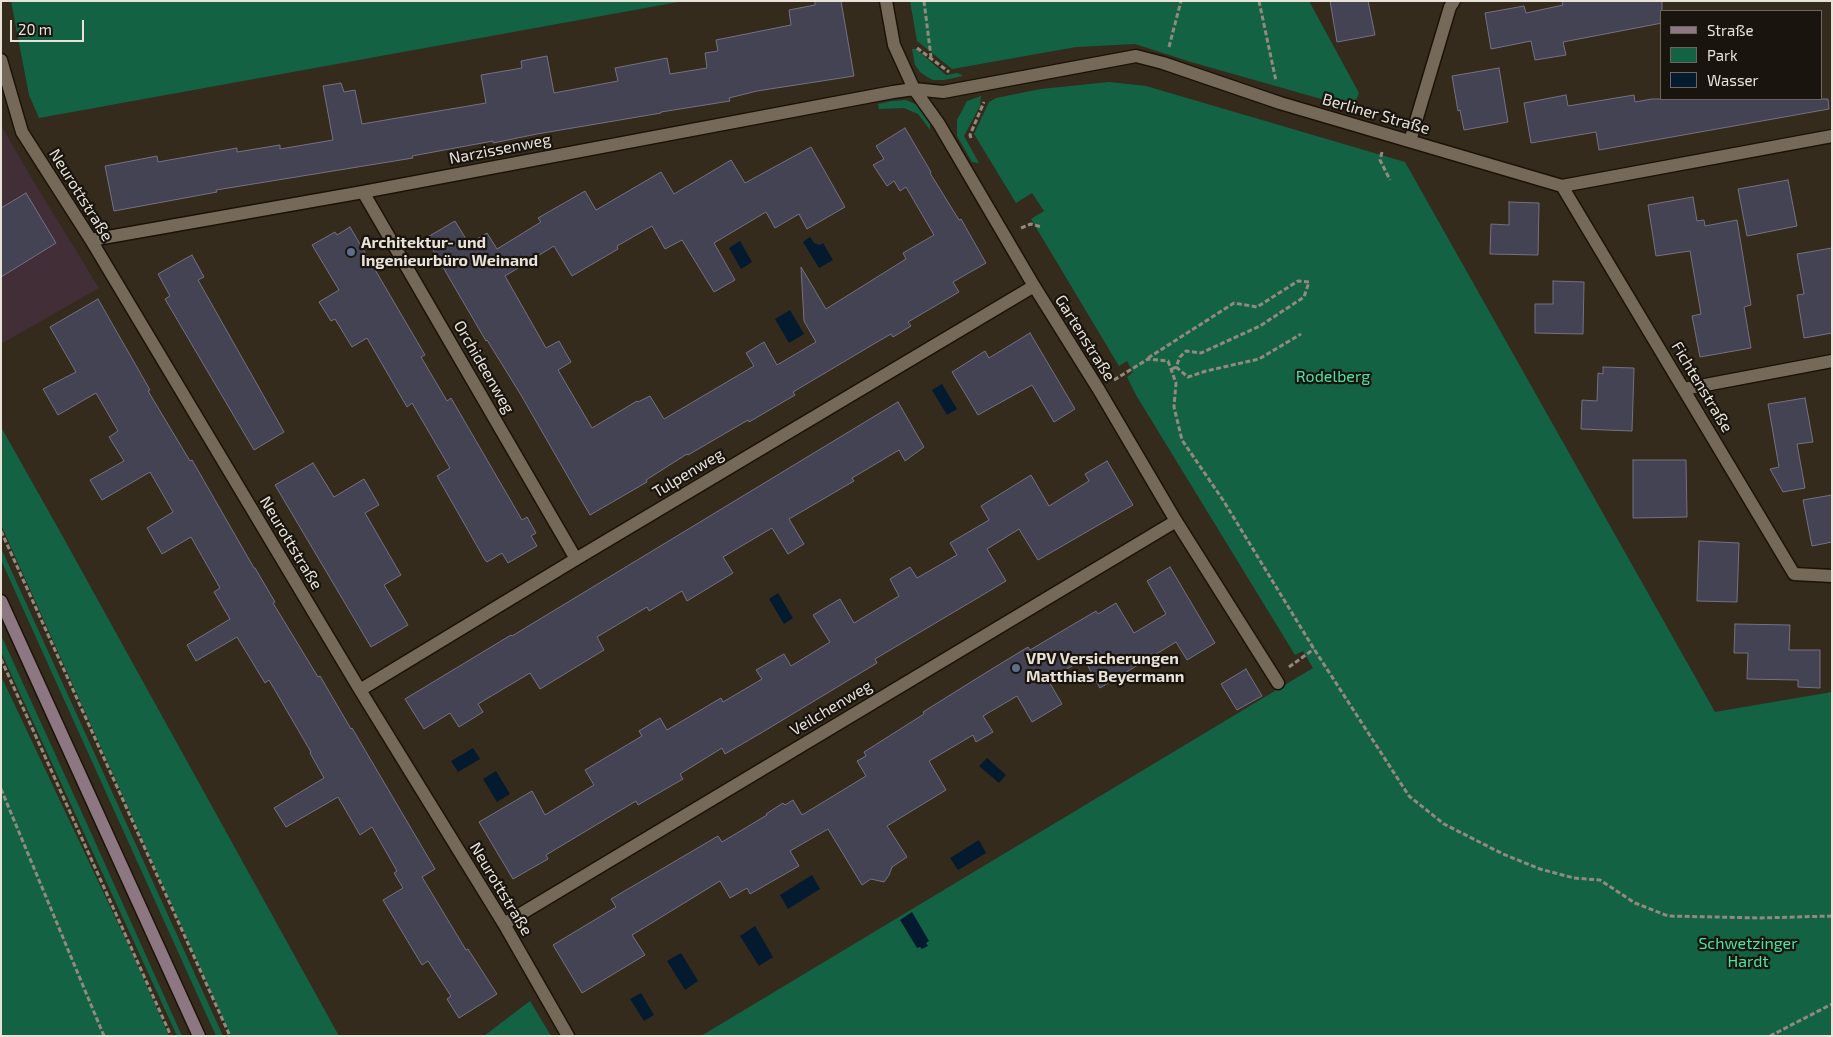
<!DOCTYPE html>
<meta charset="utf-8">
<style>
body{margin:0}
#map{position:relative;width:1833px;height:1037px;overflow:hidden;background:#352b1d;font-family:"Exo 2",sans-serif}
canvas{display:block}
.frame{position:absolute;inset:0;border:2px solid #e8e2d9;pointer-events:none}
.legend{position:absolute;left:1660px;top:10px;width:162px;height:90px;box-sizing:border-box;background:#19140e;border:1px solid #6c665f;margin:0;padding:6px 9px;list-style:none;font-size:15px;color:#e8e2d9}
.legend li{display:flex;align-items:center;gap:10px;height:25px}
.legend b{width:25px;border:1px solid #6c665f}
.scale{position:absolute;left:10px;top:20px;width:74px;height:22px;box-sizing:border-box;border:2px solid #e8e2d9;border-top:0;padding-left:6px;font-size:15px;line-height:18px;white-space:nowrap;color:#e8e2d9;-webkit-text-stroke:4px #19140e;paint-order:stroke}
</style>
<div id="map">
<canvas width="1833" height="1037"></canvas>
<div class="frame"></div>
<ul class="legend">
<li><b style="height:6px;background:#8d7782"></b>Straße</li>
<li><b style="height:14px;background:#136244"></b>Park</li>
<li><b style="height:14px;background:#031a2f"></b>Wasser</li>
</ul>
<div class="scale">20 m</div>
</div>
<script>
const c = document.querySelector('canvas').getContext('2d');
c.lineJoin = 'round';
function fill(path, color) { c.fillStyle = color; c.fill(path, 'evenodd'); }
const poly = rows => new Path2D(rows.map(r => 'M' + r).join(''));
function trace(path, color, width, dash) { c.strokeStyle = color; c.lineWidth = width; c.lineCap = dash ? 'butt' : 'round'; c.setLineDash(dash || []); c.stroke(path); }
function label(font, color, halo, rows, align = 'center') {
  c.font = font + ' "Exo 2",sans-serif'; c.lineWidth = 4.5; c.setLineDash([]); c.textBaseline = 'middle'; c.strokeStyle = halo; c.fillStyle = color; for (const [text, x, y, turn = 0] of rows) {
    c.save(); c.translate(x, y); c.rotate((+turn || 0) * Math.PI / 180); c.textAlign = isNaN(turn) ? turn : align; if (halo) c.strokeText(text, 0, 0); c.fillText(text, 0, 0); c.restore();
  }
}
fill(poly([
 [1,125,29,174,99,288,1,344]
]), '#412e36');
fill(poly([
 [11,1,684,1,39,118,29,95],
 [910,1,1309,1,1359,93,1353,108,1191,62,1135,44,1076,47,952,69,917,41],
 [912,49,916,49,946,75,958,73,963,76,944,80,933,80,927,77,920,72,915,65],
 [1109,82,1146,86,1405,162,1715,712,1832,692,1832,1036,701,1036,1313,668,1303,651,1295,655,1136,395,1127,377,1133,372,1127,361,1119,366,1031,219,1044,211,1032,193,1016,203,974,134,989,102,996,98,1041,89],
 [981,96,980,106,964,136,979,163,972,162,957,136,957,120,967,101],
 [906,100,918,105,925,113,930,120,930,130,918,114,904,108,879,109,878,104,892,101],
 [1,427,58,528,339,1036,231,1036,1,525],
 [1,548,128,827,223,1036,216,1036,1,560],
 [1,635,92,835,182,1036,177,1036,1,652],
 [1,676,132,953,169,1036,1,1036],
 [530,1001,551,1036,484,1036]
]), '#136244');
fill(poly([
 [810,237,814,243,820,245,823,243,833,260,819,268,803,242],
 [740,241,752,262,741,269,729,248],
 [790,310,804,334,789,343,775,319],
 [942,384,957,409,947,415,932,390],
 [778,593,793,618,784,624,769,599],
 [473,748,480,759,458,772,451,761],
 [987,758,1006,775,999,783,979,766],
 [496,771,510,794,497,802,483,779],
 [979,840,986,853,958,870,950,858],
 [812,875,820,889,788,909,780,895],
 [912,912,929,941,926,943,928,946,922,949,920,947,917,948,900,920],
 [755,926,773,957,759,966,740,936],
 [681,953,698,981,685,990,667,961],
 [641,993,654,1015,644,1021,630,999]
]), '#031a2f');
const building = poly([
 [815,1,841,1,854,76,757,91,729,98,730,101,661,112,661,113,537,134,493,143,493,141,412,156,413,158,216,190,217,192,114,211,105,166,157,156,158,162,237,148,237,152,280,145,280,149,333,140,323,86,341,83,344,92,355,90,362,124,486,103,481,75,522,68,521,61,547,56,554,93,618,81,615,68,667,58,670,74,707,68,705,53,718,51,716,40,791,25,789,10,815,5,815,1],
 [1330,1,1368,1,1375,35,1337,42,1330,1],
 [1562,1,1662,1,1662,23,1563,42,1566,55,1535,60,1531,41,1491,49,1485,13,1524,6,1526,13,1563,5,1562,1],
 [1499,68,1508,122,1464,130,1460,110,1458,111,1452,76,1499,68],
 [1566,95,1568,106,1634,95,1635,102,1652,99,1828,99,1829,109,1599,150,1596,132,1531,143,1524,103,1566,95],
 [905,128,931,172,930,173,959,220,961,219,986,263,953,282,959,292,908,322,911,326,893,337,891,334,872,345,793,392,795,395,749,422,748,420,688,455,687,454,646,480,647,482,590,515,521,395,487,340,486,341,426,238,455,221,469,244,487,233,497,249,541,222,538,218,585,191,596,210,661,172,674,194,731,160,745,183,811,147,845,207,807,229,799,214,775,228,766,212,714,243,735,280,714,292,682,240,665,249,652,226,617,246,618,249,572,276,554,246,505,276,546,348,559,341,571,362,558,370,592,428,637,401,638,402,650,396,664,419,754,366,746,353,764,342,777,365,816,342,804,321,801,267,826,309,906,259,903,253,934,235,906,187,900,191,894,181,887,186,873,165,884,159,876,146,905,128],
 [1788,180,1797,226,1747,236,1738,189,1788,180],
 [26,193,56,243,1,277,1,208,26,193],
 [1693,197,1697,221,1704,220,1705,226,1737,220,1751,305,1744,307,1751,348,1700,357,1692,316,1701,314,1690,251,1656,256,1648,205,1693,197],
 [1509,202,1539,203,1538,255,1490,254,1491,224,1509,225,1509,202],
 [350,227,425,355,421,357,447,401,451,398,522,520,527,517,536,533,531,536,537,546,508,563,502,553,487,562,485,560,437,476,450,468,412,403,407,407,367,338,352,347,335,319,331,321,319,302,339,290,312,245,335,232,337,235,350,227],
 [1832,248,1832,333,1804,338,1797,295,1804,294,1797,254,1832,248],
 [192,255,204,277,198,280,284,432,254,450,165,299,170,296,158,274,192,255],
 [1553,281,1584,282,1583,334,1535,333,1535,304,1553,304,1553,281],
 [98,299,150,390,148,391,190,461,192,460,254,568,255,568,275,602,273,603,318,677,320,676,351,729,352,728,435,869,422,877,466,950,468,949,497,994,459,1018,447,999,451,996,428,961,422,965,383,900,403,888,394,873,397,871,372,827,360,835,338,797,286,827,274,808,324,778,310,753,311,752,269,680,265,683,237,637,196,661,187,645,230,619,214,592,220,588,191,537,162,554,147,528,173,512,150,472,102,500,90,480,124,461,109,437,118,431,96,393,58,415,43,389,76,372,50,327,98,299],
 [1030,333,1075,409,1054,422,1032,385,978,415,952,372,985,351,989,358,1030,333],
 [1603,367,1634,368,1632,431,1581,429,1582,400,1597,401,1598,373,1603,374,1603,367],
 [1805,398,1813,442,1797,444,1805,488,1783,492,1770,469,1779,467,1768,404,1805,398],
 [898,402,924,447,905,461,899,450,852,478,854,481,789,519,804,544,788,554,772,528,723,557,733,573,687,601,682,591,649,611,647,607,597,637,604,650,540,689,530,673,478,704,483,712,459,727,450,713,424,729,405,699,511,635,512,636,898,402],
 [1633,460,1686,460,1687,517,1633,518,1633,460],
 [1107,461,1133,505,1038,560,1019,529,987,549,1006,581,875,659,877,663,766,730,725,754,722,748,680,774,683,779,638,805,636,801,546,855,548,859,513,879,479,822,532,791,545,815,594,785,585,770,642,736,639,731,660,718,667,730,721,698,723,702,762,679,756,670,784,654,791,666,830,642,813,615,840,599,854,623,899,596,890,579,910,567,917,578,957,555,950,543,989,520,981,506,1031,475,1049,506,1089,481,1085,474,1107,461],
 [313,463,334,497,364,479,379,505,365,513,401,575,384,585,408,625,371,647,275,485,313,463],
 [1832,495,1832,542,1812,546,1803,500,1832,495],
 [1699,541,1739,543,1737,602,1697,601,1699,541],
 [1170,567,1215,643,1187,660,1176,642,1100,688,1084,659,1048,680,1062,704,1032,722,1017,696,983,716,993,732,976,742,973,735,929,761,946,790,887,826,907,857,892,867,889,875,884,882,871,879,862,885,828,829,790,851,799,866,750,894,747,888,730,898,720,881,632,935,645,955,582,993,553,945,616,907,611,899,718,836,722,842,767,815,766,814,783,803,785,805,793,800,802,815,866,776,857,761,866,756,864,752,924,714,923,712,987,672,1028,647,1030,650,1096,611,1098,614,1116,603,1134,633,1166,614,1147,581,1170,567],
 [1735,624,1790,625,1789,650,1820,650,1820,688,1798,687,1798,680,1747,679,1748,653,1734,653,1735,624],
 [1246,669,1262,696,1237,710,1221,684,1246,669]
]);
fill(building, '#444353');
trace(building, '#737183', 1);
const street = poly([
 [886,1,894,45,914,89,939,124,1034,286,1099,390,1176,521,1278,683],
 [1,60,22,132,91,240,360,690,504,924,568,1036],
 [1410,141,1450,7,1454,1],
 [1562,186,1794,574,1832,576],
 [363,192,576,559],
 [91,240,363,192,893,92,914,89,943,92,1136,56,1163,63,1280,103,1562,186,1832,136],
 [1684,389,1832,361],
 [360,690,576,559,1034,286],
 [504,924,1176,521]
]);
const secondary = poly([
 [1,601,199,1036]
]);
trace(street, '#1c1306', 15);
trace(secondary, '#1c1306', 15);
trace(poly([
 [924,1,931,57],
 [1259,1,1276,81],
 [1169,47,1181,1],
 [917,48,949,72],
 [971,138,970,135,984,102],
 [1382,152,1380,160,1390,180],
 [1021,228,1031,224,1042,227],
 [1148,358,1234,303,1257,307,1298,281,1309,282,1304,297,1260,326,1201,353,1186,351,1180,357,1176,367,1170,370],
 [1176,367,1188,377,1206,371,1259,359,1301,334],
 [1114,380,1148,359,1168,361,1176,383,1174,407,1182,440,1223,500,1314,649,1409,796,1444,824,1503,854,1540,869,1574,878,1600,880,1635,903,1668,916,1760,918,1832,916],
 [1,531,230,1036],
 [1,659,171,1036],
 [1289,667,1314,649],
 [1,789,104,1036],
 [1770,1036,1832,1004]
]), '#928a7e', 3, [5, 2.5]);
trace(street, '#756959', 12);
trace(secondary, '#8d7782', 12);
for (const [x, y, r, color] of [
 [351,252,5,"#5c6f8a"],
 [1016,668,5,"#5c6f8a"]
]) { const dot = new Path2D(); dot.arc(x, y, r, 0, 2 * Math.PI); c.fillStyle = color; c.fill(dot); trace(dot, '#19140e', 2); }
label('16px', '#e8e2d9', '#19140e', [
 ["Berliner Straße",1376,114,16],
 ["Narzissenweg",500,149,-11],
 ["Neurottstraße",81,195,58],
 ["Gartenstraße",1085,338,58],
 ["Orchideenweg",484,367,60],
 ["Fichtenstraße",1702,387,59],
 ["Tulpenweg",688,473,-31],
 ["Neurottstraße",291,543,59],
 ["Veilchenweg",831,708,-31],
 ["Neurottstraße",501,889,59]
]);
label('bold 16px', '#e8e2d9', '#19140e', [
 ["Architektur- und",361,243],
 ["Ingenieurbüro Weinand",361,261],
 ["VPV Versicherungen",1026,659],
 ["Matthias Beyermann",1026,677]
], 'left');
label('16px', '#4ae5a6', '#19140e', [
 ["Rodelberg",1333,377],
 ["Schwetzinger",1748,944],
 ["Hardt",1748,962]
]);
</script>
